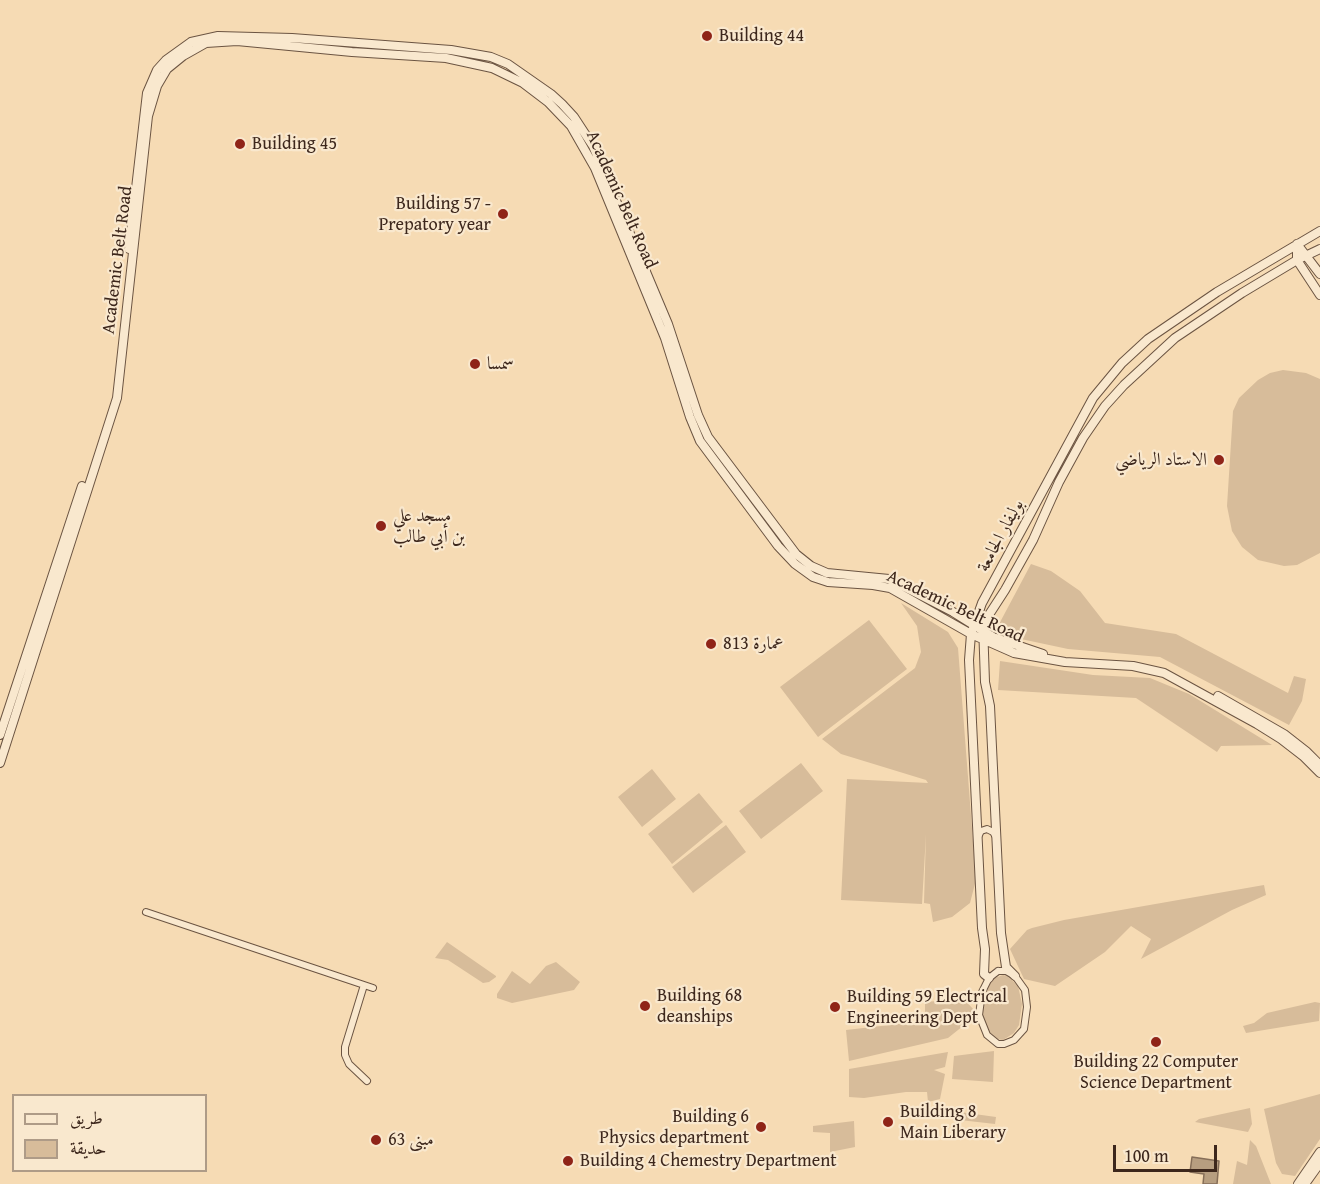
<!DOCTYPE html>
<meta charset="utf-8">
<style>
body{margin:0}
#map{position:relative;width:1320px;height:1184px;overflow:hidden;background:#f6dbb4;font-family:"Gentium Book Plus",Amiri,serif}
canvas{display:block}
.legend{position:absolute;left:12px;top:1094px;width:195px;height:78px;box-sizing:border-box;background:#f9e8ce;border:2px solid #ae9b87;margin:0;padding:8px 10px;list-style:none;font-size:18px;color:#3d271c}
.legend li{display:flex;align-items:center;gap:12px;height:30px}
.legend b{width:30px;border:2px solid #ae9b87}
.scale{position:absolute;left:1113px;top:1145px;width:104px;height:27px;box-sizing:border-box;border:3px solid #3d271c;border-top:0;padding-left:8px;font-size:18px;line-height:21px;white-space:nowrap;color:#3d271c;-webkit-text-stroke:4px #f9e8ce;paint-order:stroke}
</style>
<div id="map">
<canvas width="1320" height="1184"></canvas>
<ul class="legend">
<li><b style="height:8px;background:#f9e8ce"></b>طريق</li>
<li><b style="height:16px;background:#d7bc9a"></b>حديقة</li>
</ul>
<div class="scale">100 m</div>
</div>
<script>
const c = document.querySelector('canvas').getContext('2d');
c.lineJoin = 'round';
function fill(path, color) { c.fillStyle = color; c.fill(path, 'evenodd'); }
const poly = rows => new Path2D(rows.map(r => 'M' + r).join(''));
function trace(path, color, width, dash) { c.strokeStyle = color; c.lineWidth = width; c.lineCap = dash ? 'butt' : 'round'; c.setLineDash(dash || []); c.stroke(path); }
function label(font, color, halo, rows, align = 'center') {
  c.font = font + ' "Gentium Book Plus",Amiri,serif'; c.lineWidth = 4.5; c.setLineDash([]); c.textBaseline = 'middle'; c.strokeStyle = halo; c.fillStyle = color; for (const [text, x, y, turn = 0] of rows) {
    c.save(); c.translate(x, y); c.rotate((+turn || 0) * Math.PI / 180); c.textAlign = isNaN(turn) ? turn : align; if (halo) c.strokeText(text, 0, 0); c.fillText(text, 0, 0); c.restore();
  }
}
fill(poly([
 [1283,370,1306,373,1320,379,1320,553,1297,565,1284,566,1258,560,1242,547,1232,531,1227,506,1233,411,1239,398,1258,380,1270,373],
 [1031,564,1051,571,1080,591,1105,623,1176,634,1288,693,1294,676,1306,679,1302,701,1289,725,1160,657,1068,649,1021,639,998,626],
 [901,603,948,632,958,648,976,880,970,903,952,917,933,922,930,904,924,903,926,834,922,904,841,900,847,779,928,783,926,780,841,754,822,739,915,668,921,652,917,626],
 [869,620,907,669,818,737,780,687],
 [1000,661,1093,675,1150,678,1189,694,1272,745,1221,746,1217,752,1136,698,998,690],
 [801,763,823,791,761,839,739,811],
 [652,769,676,799,642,827,618,797],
 [699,793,723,822,672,864,648,834],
 [726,825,746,852,693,893,672,867],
 [1264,885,1266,895,1232,910,1141,959,1151,939,1131,926,1105,952,1055,986,1024,979,1010,949,1027,930,1032,928,1064,920],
 [447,942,496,976,496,977,489,982,483,983,448,960,435,958],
 [556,962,580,982,574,990,512,1003,497,998,497,994,512,971,530,984,546,966],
 [1003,975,1008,976,1018,986,1022,1004,1019,1025,1014,1033,1003,1040,997,1039,990,1034,983,1017,982,1008,983,996,987,986,992,979],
 [964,999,973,1009,968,1022,948,1038,849,1061,846,1030,925,1021,925,1002],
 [1315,1002,1320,1003,1319,1021,1246,1033,1243,1026,1254,1023,1267,1013],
 [994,1051,993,1082,952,1079,954,1056],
 [948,1052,945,1067,934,1070,945,1074,940,1099,928,1102,927,1092,906,1092,864,1098,849,1097,849,1069],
 [1320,1094,1320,1139,1295,1176,1282,1174,1276,1163,1264,1109],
 [1250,1108,1252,1124,1248,1132,1195,1122,1199,1119],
 [938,1109,996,1117,995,1124,934,1117],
 [854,1121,855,1147,830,1152,830,1133,813,1132,813,1126],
 [1250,1140,1256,1146,1271,1184,1233,1184,1237,1161,1247,1165]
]), '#d7bc9a');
const water = poly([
 [1192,1157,1219,1161,1217,1184,1203,1184,1204,1174,1190,1172,1192,1157]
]);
fill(water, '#b79e80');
trace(water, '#866e58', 1.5);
const minor = poly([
 [978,837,981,831,987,829,993,832,996,837],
 [146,912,373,988],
 [998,971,1006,971,1015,976,1025,990,1027,1007,1024,1029,1014,1040,1004,1044,998,1044,987,1035,979,1015,982,992,989,978,998,971],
 [364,985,345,1047,345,1055,349,1064,367,1081]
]);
const tertiary = poly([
 [1297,244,1297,260,1320,295],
 [1297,244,1320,274],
 [129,249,147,93,157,70,166,60,191,42,218,36,292,38,451,50,491,57,508,64,551,94,562,104,574,117,593,146,668,324,698,415,708,437,796,554,811,566,827,573,889,579,953,612,993,637,1043,654],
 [1218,696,1284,734,1307,752,1320,765],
 [0,735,82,486],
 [0,763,117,398,148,116,157,86,167,69,183,56,206,43,237,41,352,52,446,58,492,68,523,83,548,102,571,126,595,168,665,338,690,417,700,441,778,546,795,564,813,577,828,582,873,585,890,588,971,634,1014,653,1065,662,1133,666,1164,673,1257,724,1281,739,1303,756,1320,773],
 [1015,976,1006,967,1001,933,990,706,985,682,983,624,1005,590,1033,540,1059,482,1083,438,1105,406,1124,385,1175,338,1242,293,1297,260,1320,249],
 [989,978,984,974,985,949,982,928,969,660,971,634,982,603,1093,398,1122,363,1148,339,1170,324,1217,292,1320,231],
 [1298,1184,1320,1152],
 [1305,1184,1320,1163]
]);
trace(minor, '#6b5442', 8);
trace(tertiary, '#6b5442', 10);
trace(minor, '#f9e8ce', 6);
trace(tertiary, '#f9e8ce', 8);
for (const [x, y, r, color] of [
 [707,36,6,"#8f2418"],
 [240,144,6,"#8f2418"],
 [503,214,6,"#8f2418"],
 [475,364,6,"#8f2418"],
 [1219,460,6,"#8f2418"],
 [381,526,6,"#8f2418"],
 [711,644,6,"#8f2418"],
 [645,1006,6,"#8f2418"],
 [835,1007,6,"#8f2418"],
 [1156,1042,6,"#8f2418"],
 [888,1122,6,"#8f2418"],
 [761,1127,6,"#8f2418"],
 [376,1140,6,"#8f2418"],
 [568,1161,6,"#8f2418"]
]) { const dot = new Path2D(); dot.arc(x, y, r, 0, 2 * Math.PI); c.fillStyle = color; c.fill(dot); trace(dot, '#f9e8ce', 2); }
label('18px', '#3d271c', '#f9e8ce', [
 ["Building 44",719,36],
 ["Building 45",252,144],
 ["Building 57 -",491,204,"right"],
 ["Prepatory year",491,225,"right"],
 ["سمسا",487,364],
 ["الاستاد الرياضي",1207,460,"right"],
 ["مسجد علي",393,516],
 ["بن أبي طالب",393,537],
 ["عمارة 813",723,644],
 ["Building 68",657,996],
 ["deanships",657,1017],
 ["Building 59 Electrical",847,997],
 ["Engineering Dept",847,1018],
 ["Building 22 Computer",1156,1062,"center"],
 ["Science Department",1156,1083,"center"],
 ["Building 8",900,1112],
 ["Main Liberary",900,1133],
 ["Building 6",749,1117,"right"],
 ["Physics department",749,1138,"right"],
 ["مبنى 63",388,1140],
 ["Building 4 Chemestry Department",580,1161]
], 'left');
label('18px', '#3d271c', '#f9e8ce', [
 ["Academic Belt Road",621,200,66],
 ["Academic Belt Road",118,260,-83],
 ["بوليفار الجامعة",1001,536,-62],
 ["Academic Belt Road",955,607,25]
]);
</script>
